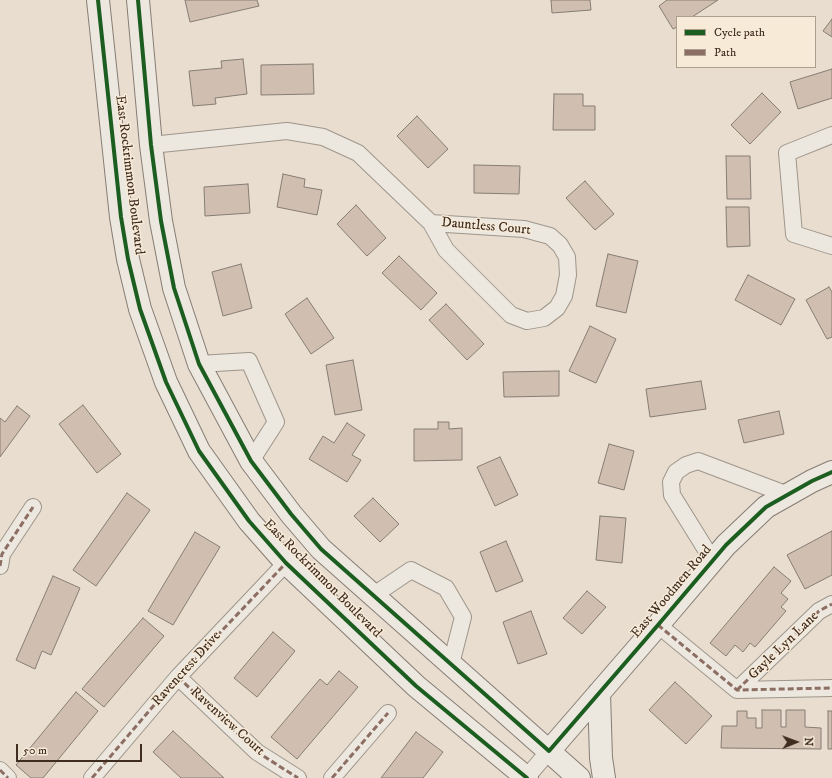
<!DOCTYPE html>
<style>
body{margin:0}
#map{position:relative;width:832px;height:778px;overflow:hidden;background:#e8ddce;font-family:"IM FELL DW Pica",serif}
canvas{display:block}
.legend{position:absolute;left:676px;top:16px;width:140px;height:52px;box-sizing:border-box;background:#f7ebd8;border:1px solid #ad9f8f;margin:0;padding:5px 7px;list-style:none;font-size:12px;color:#3f2d21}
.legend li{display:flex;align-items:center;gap:8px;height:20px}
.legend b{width:20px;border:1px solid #ad9f8f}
.north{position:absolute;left:776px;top:722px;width:40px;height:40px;-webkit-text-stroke:3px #f7ebd8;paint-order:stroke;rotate:89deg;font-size:11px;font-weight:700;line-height:16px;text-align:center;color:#3f2d21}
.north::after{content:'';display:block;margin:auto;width:14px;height:18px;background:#3f2d21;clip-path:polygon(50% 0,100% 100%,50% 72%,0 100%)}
.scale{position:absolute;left:16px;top:744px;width:126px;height:18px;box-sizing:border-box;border:2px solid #3f2d21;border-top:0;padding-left:5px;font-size:12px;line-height:14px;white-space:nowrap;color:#3f2d21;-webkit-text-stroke:3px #f7ebd8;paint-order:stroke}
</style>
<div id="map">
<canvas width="832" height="778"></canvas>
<ul class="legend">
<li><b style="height:5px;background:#1b5e20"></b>Cycle path</li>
<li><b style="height:5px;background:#8d6e63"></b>Path</li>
</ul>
<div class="north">N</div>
<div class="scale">50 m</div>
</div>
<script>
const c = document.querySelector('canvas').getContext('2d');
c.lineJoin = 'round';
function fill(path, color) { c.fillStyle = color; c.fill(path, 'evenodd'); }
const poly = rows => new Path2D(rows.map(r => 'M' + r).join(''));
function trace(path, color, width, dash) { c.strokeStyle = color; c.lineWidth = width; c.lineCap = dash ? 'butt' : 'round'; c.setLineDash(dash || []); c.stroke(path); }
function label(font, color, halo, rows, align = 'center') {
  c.font = font + ' "IM FELL DW Pica",serif'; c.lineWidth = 3; c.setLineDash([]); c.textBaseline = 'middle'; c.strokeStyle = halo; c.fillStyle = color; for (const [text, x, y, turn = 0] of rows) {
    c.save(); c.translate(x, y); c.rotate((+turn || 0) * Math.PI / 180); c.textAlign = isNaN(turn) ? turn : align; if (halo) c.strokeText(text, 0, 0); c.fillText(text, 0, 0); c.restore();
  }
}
const building = poly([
 [185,0,257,0,259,6,190,22,185,0],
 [551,0,590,0,591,10,552,13,551,0],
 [667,0,718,0,692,17,677,17,677,27,673,29,659,6,667,0],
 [832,19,832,37,823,31,832,19],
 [243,59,247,94,215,98,216,104,193,106,189,71,222,68,221,61,243,59],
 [313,64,314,94,261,95,261,65,313,64],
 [832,69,832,98,798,109,790,82,832,69],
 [762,93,781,112,750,144,731,125,762,93],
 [554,94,583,94,583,106,595,106,595,130,553,130,554,94],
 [417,116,448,149,428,168,397,136,417,116],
 [726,156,750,156,751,199,727,199,726,156],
 [474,165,520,166,519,194,474,193,474,165],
 [283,174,305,179,304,187,322,190,317,215,277,207,283,174],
 [585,181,614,214,595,230,566,198,585,181],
 [248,184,250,213,205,216,204,187,248,184],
 [356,205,386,238,367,256,337,224,356,205],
 [726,207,749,207,750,246,727,247,726,207],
 [608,254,638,261,626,313,596,306,608,254],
 [399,256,437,293,421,310,382,273,399,256],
 [241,264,252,308,223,316,212,272,241,264],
 [748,275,795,299,781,325,735,300,748,275],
 [829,287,832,292,832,337,827,339,806,300,829,287],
 [307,298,334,338,311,354,285,314,307,298],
 [446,304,484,344,467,360,429,320,446,304],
 [590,326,616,339,596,383,569,371,590,326],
 [353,360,362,410,335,415,326,365,353,360],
 [559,371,559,396,504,397,503,372,559,371],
 [701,381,706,409,650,417,646,389,701,381],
 [83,405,121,454,97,473,59,424,83,405],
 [17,406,30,416,0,457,0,418,5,422,17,406],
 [779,411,784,434,744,443,738,420,779,411],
 [438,422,449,422,449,429,462,428,462,460,414,461,414,429,438,429,438,422],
 [347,423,365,435,352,455,361,460,347,482,309,459,323,436,334,443,347,423],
 [609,444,634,451,624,490,598,483,609,444],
 [500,457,518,495,495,506,477,467,500,457],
 [127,493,150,510,96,586,73,570,127,493],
 [373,498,399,524,380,542,354,516,373,498],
 [600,516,626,518,622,563,596,560,600,516],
 [832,531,832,575,805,589,787,555,832,531],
 [195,532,220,547,173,625,148,611,195,532],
 [506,541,523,581,496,592,480,552,506,541],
 [774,567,791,581,781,593,788,599,781,607,786,611,755,647,750,643,743,652,735,645,726,656,710,643,774,567],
 [53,576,80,588,51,655,42,651,35,669,16,660,53,576],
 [587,591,606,607,582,634,563,618,587,591],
 [531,611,547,654,518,664,503,622,531,611],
 [143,618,164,636,104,707,82,689,143,618],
 [273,632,295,651,257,697,234,678,273,632],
 [339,671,358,687,297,759,271,737,320,679,327,685,339,671],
 [675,682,712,716,686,744,649,710,675,682],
 [76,692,98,711,43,778,31,778,16,765,76,692],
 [762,710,781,710,781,727,786,727,786,710,805,710,805,727,821,728,821,749,721,748,722,726,737,726,737,711,747,711,747,718,756,718,756,728,762,728,762,710],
 [828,711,832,711,832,749,828,749,828,711],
 [173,731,224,778,181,778,153,752,173,731],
 [416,732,443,752,423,778,381,778,416,732]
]);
fill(building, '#d0beb0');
trace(building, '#867d74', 1);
const street = poly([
 [832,135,787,153,794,234,832,246],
 [151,145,287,131,323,137,358,153,431,223,446,250,511,315,527,321,544,318,557,308,564,296,568,275,567,257,560,245,550,236,524,229,431,223],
 [199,364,249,361,276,422,251,461],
 [713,561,672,495,671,482,676,472,686,465,698,461,788,495],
 [0,566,2,554,33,507],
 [374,595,411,570,446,588,463,617,451,664],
 [658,625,737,690,832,688],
 [178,677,257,752,298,778],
 [737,690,819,611,832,604],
 [0,770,8,778],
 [92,778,178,677,286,563],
 [332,778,388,713],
 [526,778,549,751]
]);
const secondary = poly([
 [98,0,121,217,128,259,140,309,166,382,199,451,249,521,286,563,416,686,527,778],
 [138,0,151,145,161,221,174,288,199,364,251,461,291,514,321,549,579,778],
 [599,693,601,758,604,778],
 [549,751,658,625,726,545,766,507,812,481,832,472]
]);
trace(street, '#9e968b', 18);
trace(secondary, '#867d74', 24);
trace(street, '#ece7df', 16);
trace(secondary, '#ece7df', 22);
trace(poly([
 [0,566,2,554,33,507],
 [658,625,737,690,832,688],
 [178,677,257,752,298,778],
 [737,690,819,611,832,604],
 [0,770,8,778],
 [92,778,178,677,286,563],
 [332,778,388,713]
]), '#8d6e63', 3, [6, 3]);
trace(poly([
 [98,0,121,217,128,259,140,309,166,382,199,451,249,521,286,563,416,686,527,778],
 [138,0,151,145,161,221,174,288,199,364,251,461,291,514,321,549,549,751,658,625,726,545,766,507,812,481,832,472]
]), '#1b5e20', 4);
label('14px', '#3f2d21', '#f7ebd8', [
 ["East Rockrimmon Boulevard",129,175,83],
 ["Dauntless Court",486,227,5],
 ["East Rockrimmon Boulevard",322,579,45],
 ["East Woodmen Road",672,592,-50],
 ["Gayle Lyn Lane",784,646,-44],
 ["Ravencrest Drive",187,669,-48],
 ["Ravenview Court",227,722,42]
]);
</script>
